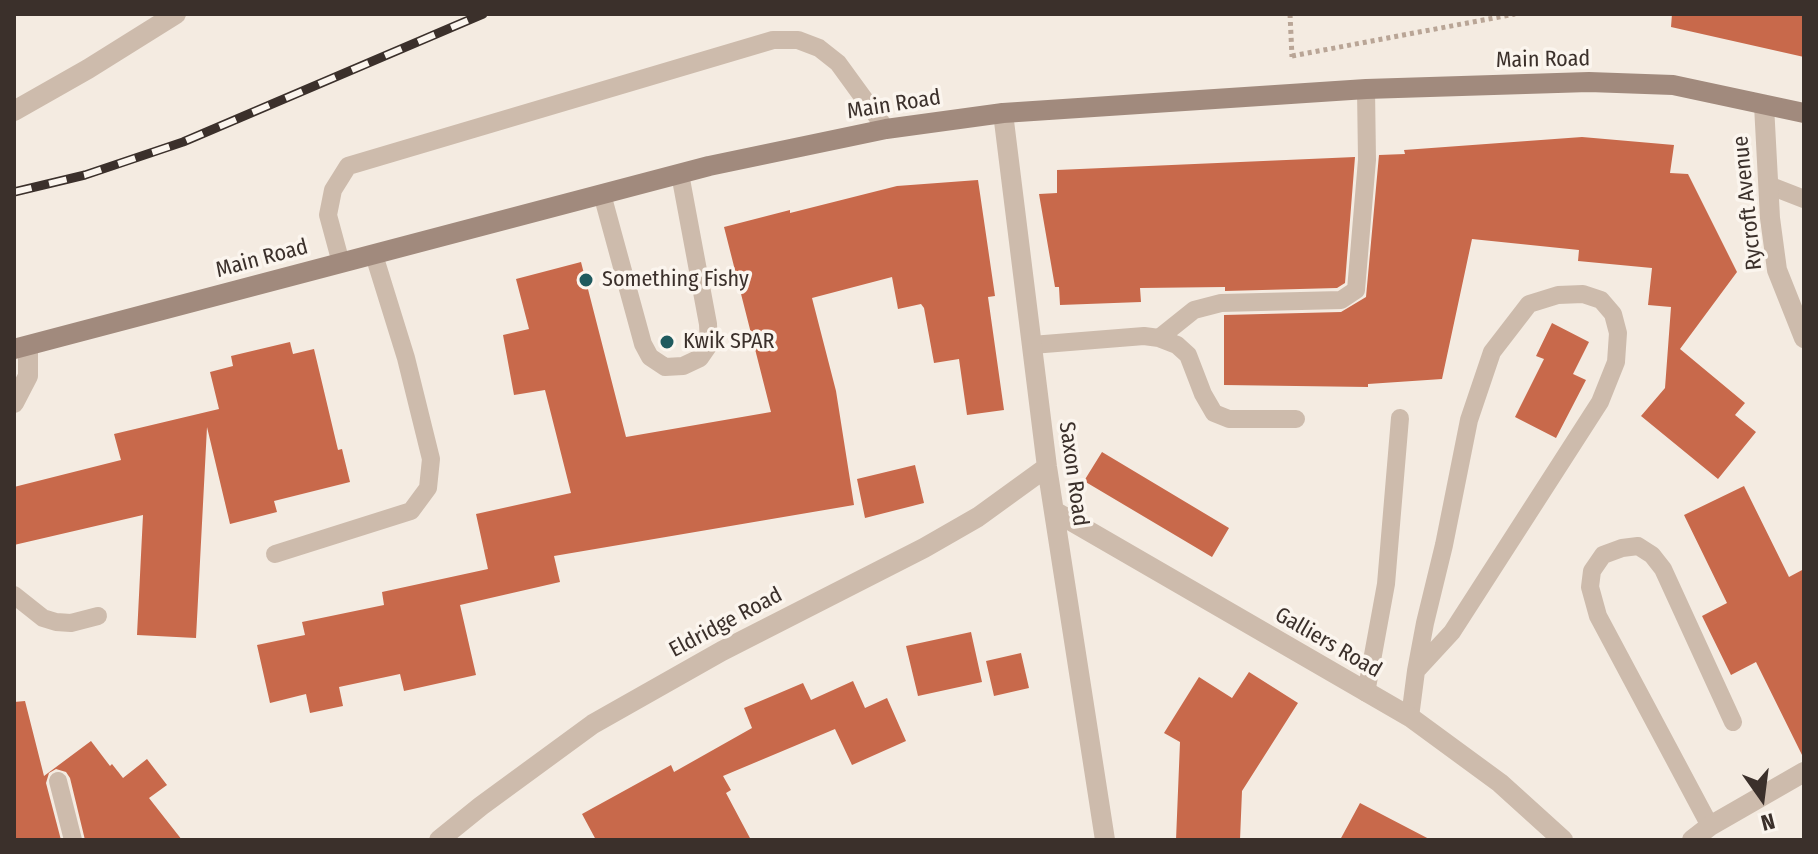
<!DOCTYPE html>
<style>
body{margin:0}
#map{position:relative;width:1818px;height:854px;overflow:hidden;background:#f4ebe1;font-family:"Fira Sans Condensed",sans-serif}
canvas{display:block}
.frame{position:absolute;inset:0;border:16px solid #3b302b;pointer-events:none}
.north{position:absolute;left:1722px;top:758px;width:80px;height:80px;-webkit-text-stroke:6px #fbf5ee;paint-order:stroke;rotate:166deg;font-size:22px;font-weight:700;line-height:32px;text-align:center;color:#3b302b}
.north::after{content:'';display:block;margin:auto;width:28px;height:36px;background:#3b302b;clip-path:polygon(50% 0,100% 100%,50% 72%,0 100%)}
</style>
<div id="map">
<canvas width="1818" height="854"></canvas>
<div class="frame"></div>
<div class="north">N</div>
</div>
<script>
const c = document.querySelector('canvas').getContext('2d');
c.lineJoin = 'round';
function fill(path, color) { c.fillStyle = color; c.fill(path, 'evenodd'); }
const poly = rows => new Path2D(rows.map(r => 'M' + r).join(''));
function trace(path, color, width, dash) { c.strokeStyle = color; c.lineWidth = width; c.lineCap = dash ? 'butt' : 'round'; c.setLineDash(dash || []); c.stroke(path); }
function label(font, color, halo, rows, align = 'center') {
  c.font = font + ' "Fira Sans Condensed",sans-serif'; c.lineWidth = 7; c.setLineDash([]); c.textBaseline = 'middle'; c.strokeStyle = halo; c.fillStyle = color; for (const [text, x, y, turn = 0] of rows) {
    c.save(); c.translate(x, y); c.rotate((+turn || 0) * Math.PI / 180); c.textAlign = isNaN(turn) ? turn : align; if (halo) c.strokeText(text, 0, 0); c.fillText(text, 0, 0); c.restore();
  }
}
fill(poly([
 [1672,14,1804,14,1804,57,1671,27],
 [1582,137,1674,145,1670,173,1688,174,1737,272,1680,349,1745,403,1735,415,1756,432,1718,479,1641,416,1665,388,1671,307,1648,305,1652,268,1578,261,1579,250,1472,239,1442,379,1368,384,1368,387,1224,385,1224,315,1341,312,1366,297,1379,155,1405,154,1404,150],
 [1355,157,1345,283,1337,288,1225,291,1225,287,1140,288,1141,302,1060,305,1059,287,1055,287,1039,194,1057,193,1057,170],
 [978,180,995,296,988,297,1004,410,967,415,959,359,934,363,924,308,921,304,898,309,892,277,812,298,836,391,854,505,554,556,560,582,460,605,476,675,404,691,400,674,339,687,343,706,310,713,306,694,270,703,257,645,305,635,302,622,384,605,382,592,488,569,476,514,571,493,545,390,514,395,503,335,529,329,516,279,581,262,626,437,771,412,724,227,790,210,790,213,897,186],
 [1552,323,1589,342,1573,374,1586,380,1556,438,1515,417,1544,359,1536,356],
 [290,342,293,354,314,349,338,450,342,449,350,482,274,501,277,512,230,524,207,427,196,638,137,635,143,515,14,545,14,487,121,460,114,434,219,409,210,372,233,366,231,356],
 [1102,452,1229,528,1212,557,1084,481],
 [915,465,924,503,865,518,857,479],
 [1744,486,1789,577,1804,569,1804,759,1756,662,1731,675,1702,616,1727,603,1684,515],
 [971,632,982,682,918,696,906,646],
 [1021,653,1029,688,994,696,986,661],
 [1249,672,1298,703,1242,791,1240,840,1176,840,1180,742,1164,733,1199,677,1232,698],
 [853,681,865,708,887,698,906,741,852,765,835,729,723,776,731,790,726,793,751,840,596,840,582,814,671,765,674,772,752,728,744,708,803,683,811,700],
 [25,701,44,776,91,741,110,766,112,764,123,778,147,759,167,785,149,798,182,840,85,840,70,778,66,772,56,769,49,773,46,783,61,840,14,840,14,702],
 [1360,803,1431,840,1340,840]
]), '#c8694b');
trace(poly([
 [1290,14,1292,57],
 [1292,56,1515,14]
]), '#b9a596', 5, [4, 4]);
trace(poly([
 [1768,185,1804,199],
 [602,194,643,344,650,357,665,367,683,366,700,358,709,345,708,324,680,174],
 [341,263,328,215,333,190,348,166,773,40,798,40,819,48,838,63,886,129],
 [1159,338,1194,310,1221,303,1341,300,1356,290,1367,160,1366,89],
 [1032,345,1144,336,1159,338,1177,345,1188,355,1203,394,1214,413,1229,419,1296,419],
 [275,554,411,511,428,488,431,459,406,358,374,255],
 [14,595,43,618,56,622,71,623,98,616],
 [1366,693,1386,584,1400,418],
 [1410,717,1416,671,1425,623,1444,545,1469,420,1492,352,1529,304,1558,295,1583,294,1601,300,1613,314,1618,333,1616,362,1600,402,1452,632,1416,671],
 [58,781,73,840],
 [1710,826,1598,616,1590,587,1592,571,1603,555,1622,548,1638,546,1652,555,1663,569,1733,722]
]), '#cdbbac', 18);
trace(poly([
 [1764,105,1770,218,1777,270,1804,338],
 [14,111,88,69,176,14],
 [1003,113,1047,467,1105,840],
 [14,403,28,376,28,346],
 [1054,511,1410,717,1500,783,1563,840],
 [439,840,481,806,593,724,722,651,924,548,978,517,1047,467],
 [1692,840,1710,826,1804,772]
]), '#cdbbac', 20);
trace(poly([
 [14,349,709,166,886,129,1003,113,1366,89,1589,82,1673,85,1804,113]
]), '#a18a7d', 20);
const rail = poly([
 [14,192,85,175,183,142,483,14]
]);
trace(rail, '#3b302b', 9);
trace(rail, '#fbf5ee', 6, [18]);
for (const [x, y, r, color] of [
 [586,280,8,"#1f5a5e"],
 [667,342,8,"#1f5a5e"]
]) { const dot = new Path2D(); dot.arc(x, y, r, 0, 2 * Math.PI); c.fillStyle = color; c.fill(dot); trace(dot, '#fbf5ee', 3); }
label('22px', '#3b302b', '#fbf5ee', [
 ["Main Road",1543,60,-1],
 ["Main Road",894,105,-9],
 ["Rycroft Avenue",1748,203,-96],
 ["Main Road",262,259,-15],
 ["Saxon Road",1073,474,82],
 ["Eldridge Road",726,623,-28],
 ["Galliers Road",1328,643,30]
]);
label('22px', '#3b302b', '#fbf5ee', [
 ["Something Fishy",602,280],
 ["Kwik SPAR",683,342]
], 'left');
</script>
